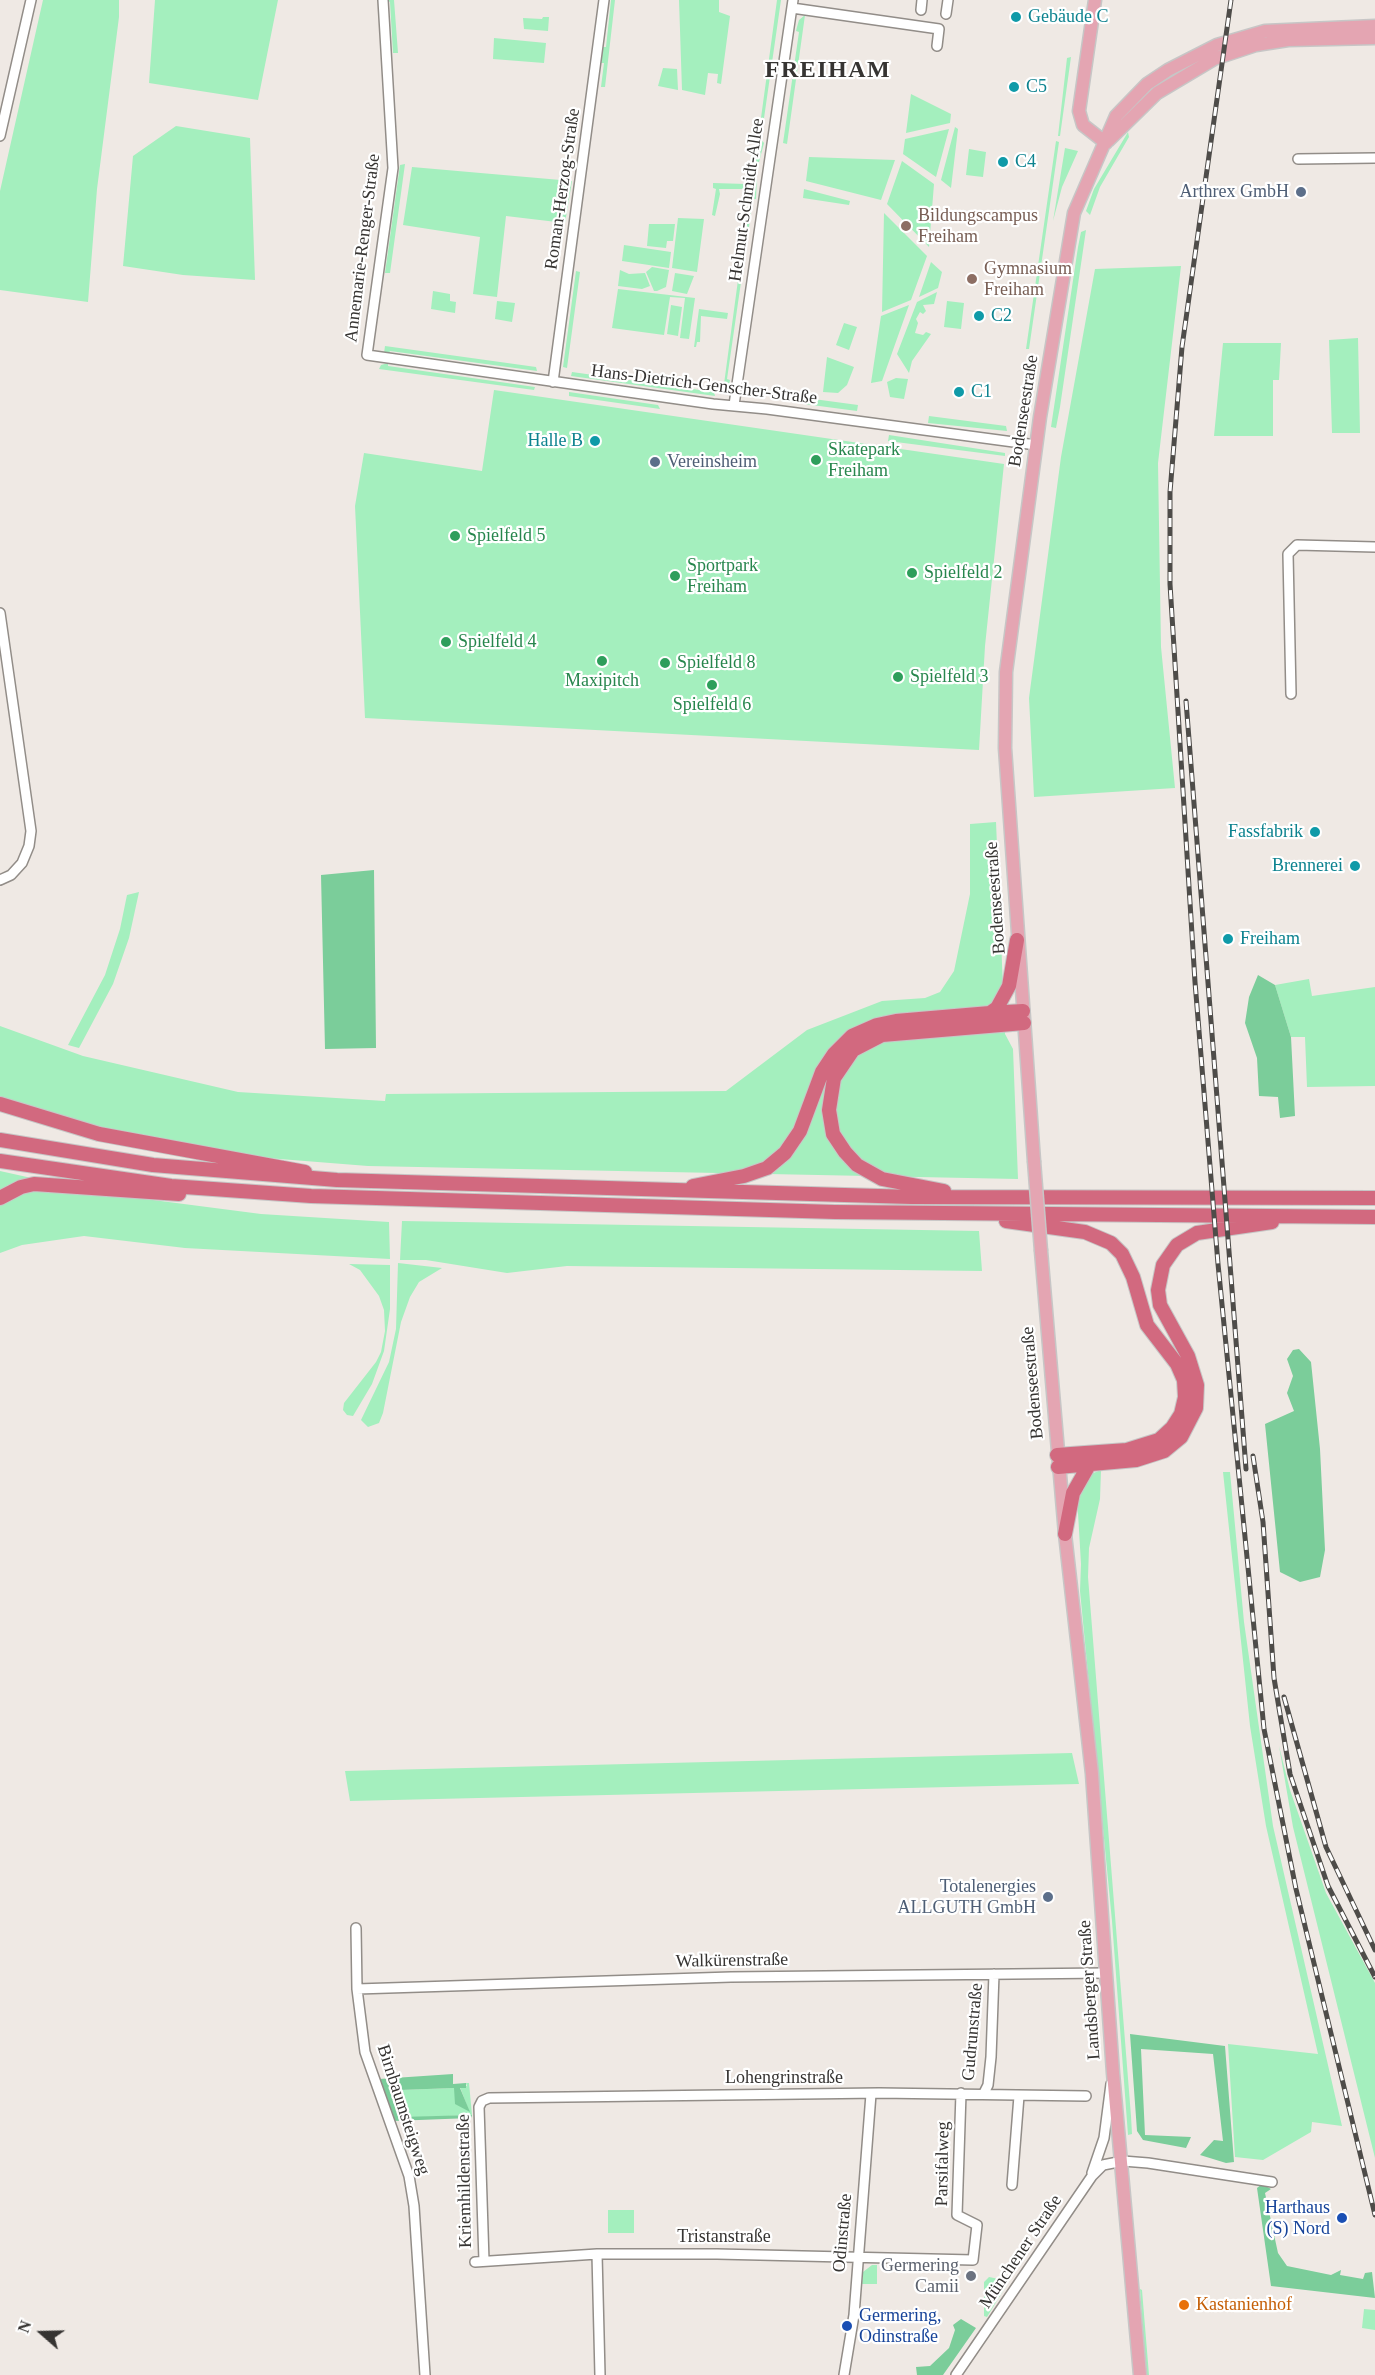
<!DOCTYPE html>
<meta charset="utf-8">
<style>
body{margin:0}
#map{position:relative;width:1375px;height:2375px;overflow:hidden;background:#efe9e4;font-family:"Times New Roman",serif}
canvas{display:block}
.north{position:absolute;left:12px;top:2303px;width:60px;height:60px;-webkit-text-stroke:4px #fff;paint-order:stroke;rotate:290deg;font-size:16px;font-weight:700;line-height:24px;text-align:center;color:#363432}
.north::after{content:'';display:block;margin:auto;width:21px;height:27px;background:#363432;clip-path:polygon(50% 0,100% 100%,50% 72%,0 100%)}
</style>
<div id="map">
<canvas width="1375" height="2375"></canvas>
<div class="north">N</div>
</div>
<script>
const c = document.querySelector('canvas').getContext('2d');
c.lineJoin = 'round';
function fill(path, color) { c.fillStyle = color; c.fill(path, 'evenodd'); }
const poly = rows => new Path2D(rows.map(r => 'M' + r).join(''));
function trace(path, color, width, dash) { c.strokeStyle = color; c.lineWidth = width; c.lineCap = dash ? 'butt' : 'round'; c.setLineDash(dash || []); c.stroke(path); }
function label(font, color, halo, rows, align = 'center') {
  c.font = font + ' "Times New Roman",serif'; c.lineWidth = 4.5; c.setLineDash([]); c.textBaseline = 'middle'; c.strokeStyle = halo; c.fillStyle = color; for (const [text, x, y, turn = 0] of rows) {
    c.save(); c.translate(x, y); c.rotate((+turn || 0) * Math.PI / 180); c.textAlign = isNaN(turn) ? turn : align; if (halo) c.strokeText(text, 0, 0); c.fillText(text, 0, 0); c.restore();
  }
}
fill(poly([
 [43,0,119,0,119,17,97,189,88,302,0,290,0,191],
 [155,0,278,0,258,100,149,83],
 [387,0,394,0,398,53,393,53,390,2],
 [611,0,615,0,605,87,601,87,604,63,601,63,603,47,606,47],
 [679,0,719,0,719,12,730,16,721,84,717,83,718,74,708,73,705,95,682,90],
 [777,0,781,0,761,139,764,143,759,162,755,162],
 [805,15,787,144,783,143,799,32,796,31,797,27,799,20],
 [543,17,549,17,548,31,524,29,523,18,542,19],
 [494,38,546,43,544,63,493,59],
 [1071,57,1060,136,1058,136,1067,58],
 [663,68,677,69,678,90,658,86],
 [911,94,951,114,950,123,906,133],
 [176,126,250,138,255,280,183,275,123,266,133,156],
 [955,127,958,129,951,188,941,180],
 [949,129,936,177,903,154,905,139],
 [1128,132,1129,137,1100,187,1090,215,1086,211,1094,189],
 [1056,141,1059,142,1029,349,1026,349],
 [1065,148,1078,151,1062,187,1053,221],
 [969,149,986,152,983,177,966,175],
 [809,157,895,160,881,200,806,181],
 [902,161,934,184,929,247,887,204],
 [405,164,390,273,385,273,400,165],
 [412,167,572,181,565,223,506,216,497,297,473,294,480,237,403,225],
 [757,175,756,199,753,199,727,379,730,380,729,385,724,384,752,176],
 [713,183,746,184,745,189,719,189,720,194,715,216,712,215,716,189,713,188],
 [804,189,850,201,849,205,803,198],
 [884,213,927,256,911,300,882,312],
 [678,218,704,219,697,272,672,268],
 [649,224,675,224,673,241,667,241,666,248,647,246],
 [1086,230,1060,407,1056,428,1051,427,1078,247,1081,232],
 [624,245,671,252,669,268,622,261],
 [931,262,942,272,938,288,919,297],
 [1181,266,1158,463,1161,647,1175,788,1034,797,1029,698,1061,457,1095,269],
 [652,267,669,270,666,287,657,291,654,291,646,272],
 [620,270,629,274,645,273,650,286,642,289,618,286],
 [576,271,580,272,567,368,563,367],
 [675,273,694,276,687,294,672,291],
 [618,289,695,298,689,339,680,338,685,298,670,297,664,335,612,328],
 [433,291,450,294,450,301,456,302,455,313,431,309],
 [937,292,934,304,923,305,926,311,923,314,920,312,916,319,918,323,915,333,923,335,926,332,931,334,912,361,909,373,897,354,917,302],
 [497,301,515,303,512,322,495,319],
 [947,301,964,303,961,329,944,327],
 [671,305,682,307,678,336,667,334],
 [909,305,882,381,871,383,881,316],
 [699,309,728,313,727,319,701,316,700,342,697,342,696,347,694,347],
 [844,323,857,327,849,350,836,345],
 [1358,338,1360,433,1332,433,1329,340],
 [1223,343,1281,343,1279,380,1273,380,1273,436,1214,436],
 [385,346,536,367,537,371,390,351,389,353,384,353],
 [827,357,854,367,847,385,838,393,823,392],
 [388,363,388,366,535,387,534,390,379,369,381,365],
 [572,372,714,392,715,396,571,376],
 [896,378,908,379,904,399,890,397,887,382],
 [494,390,1004,464,985,646,979,750,365,718,355,506,364,453,482,471],
 [569,392,658,405,660,409,569,396],
 [806,398,858,405,857,411,804,404],
 [929,416,1006,426,1007,431,928,423],
 [889,435,1005,453,1005,456,888,441],
 [996,822,1005,1034,1013,1049,1018,1179,368,1166,242,1156,138,1139,0,1098,0,1026,83,1056,238,1092,385,1101,386,1094,726,1091,807,1030,882,1001,925,998,940,992,954,971,970,894,970,824],
 [139,892,129,938,113,984,79,1048,68,1045,105,975,120,929,127,895],
 [1309,979,1312,996,1375,987,1375,1086,1307,1087,1305,1037,1291,1037,1275,985],
 [0,1171,99,1193,261,1214,389,1222,390,1259,185,1248,84,1236,22,1245,0,1253],
 [402,1221,979,1231,982,1271,567,1266,507,1273,426,1260,400,1260],
 [398,1263,442,1268,419,1282,410,1297,401,1322,383,1413,379,1423,368,1427,361,1420,389,1362,396,1329],
 [349,1264,390,1265,390,1309,384,1351,372,1384,353,1416,347,1415,343,1410,344,1403,376,1362,381,1352,385,1331,384,1310,379,1296,360,1270],
 [1101,1470,1100,1499,1089,1548,1088,1577,1131,2116,1132,2134,1128,2135,1112,1921,1080,1591,1081,1564,1077,1496,1091,1474],
 [1223,1472,1230,1472,1244,1622,1273,1826,1342,2126,1312,2122,1311,2132,1263,2160,1235,2157,1228,2044,1318,2054,1266,1826,1250,1726],
 [1279,1746,1290,1790,1326,1893,1375,1983,1375,2158,1293,1827],
 [1072,1753,1079,1784,350,1801,345,1771],
 [466,2083,469,2083,472,2115,401,2118,400,2090,454,2088,469,2111,460,2087,467,2086],
 [608,2210,634,2210,634,2233,608,2233],
 [872,2265,877,2265,877,2284,862,2284,863,2272],
 [989,2277,1009,2281,987,2317,984,2316,984,2282],
 [1140,2289,1142,2290,1149,2375,1147,2375,1144,2349],
 [1364,2309,1375,2310,1375,2330,1362,2328]
]), '#a4efbe');
fill(poly([
 [374,870,376,1048,325,1049,321,875],
 [1258,975,1275,985,1291,1037,1295,1116,1280,1118,1278,1097,1259,1096,1257,1058,1245,1023,1249,997],
 [1299,1349,1311,1362,1320,1449,1325,1550,1320,1577,1300,1582,1280,1572,1265,1424,1294,1411,1287,1393,1293,1376,1287,1359,1293,1350],
 [1130,2034,1225,2046,1234,2162,1226,2163,1200,2155,1214,2140,1223,2141,1213,2054,1141,2049,1145,2135,1191,2137,1186,2148,1143,2140,1137,2131],
 [453,2074,453,2084,466,2083,466,2088,460,2088,470,2112,455,2104,454,2088,400,2090,401,2117,472,2115,471,2118,393,2121,379,2079],
 [1262,2184,1271,2189,1265,2193,1278,2253,1287,2266,1331,2275,1341,2270,1340,2275,1363,2279,1365,2273,1372,2272,1375,2298,1271,2286,1257,2188],
 [961,2319,976,2328,943,2375,917,2375,916,2367,930,2366,949,2348,955,2330,953,2325]
]), '#7bcd9a');
const minor = poly([
 [383,0,393,168,367,355,713,404,767,409,1036,445],
 [792,8,939,29,937,46],
 [921,10,922,0],
 [946,14,948,0],
 [0,136,31,0],
 [1298,159,1375,158],
 [553,382,604,0],
 [734,405,793,0],
 [0,613,31,831,29,846,22,863,11,875,0,880],
 [1291,694,1288,554,1297,545,1375,547],
 [356,1928,357,1989,365,2052,409,2176,414,2206,425,2375],
 [357,1989,731,1977,1107,1973],
 [984,2093,988,2085,991,2057,994,1974],
 [1092,2173,1104,2138,1111,2084],
 [1012,2185,1019,2096],
 [597,2254,600,2375],
 [484,2261,479,2107,482,2101,489,2098,879,2093,1086,2096],
 [475,2262,597,2254,717,2254,973,2260,977,2225,957,2215,961,2093],
 [844,2375,854,2315,871,2094],
 [956,2375,1092,2176,1103,2165,1123,2161,1148,2163,1272,2182]
]);
const major = poly([
 [1095,0,1079,111,1083,125,1106,143],
 [1108,141,1157,93,1214,59,1256,45,1288,40,1375,38],
 [1034,1161,1005,748,1006,672,1040,417,1074,213,1116,116,1147,84,1168,70,1217,45,1265,31,1375,26],
 [1041,1251,1065,1534,1092,1774,1113,2073,1140,2375]
]);
const highway = poly([
 [990,1013,1023,1011],
 [0,1104,99,1134,305,1172],
 [0,1140,153,1165,337,1180,912,1197,1375,1198],
 [0,1161,171,1186,311,1196,835,1212,1375,1217],
 [693,1186,744,1176,767,1168,785,1153,800,1131,822,1072,834,1054,852,1036,877,1025,896,1021,990,1013,997,1008,1009,986,1017,940],
 [944,1191,882,1179,857,1165,845,1152,833,1134,829,1110,834,1078,853,1050,882,1035,1024,1023],
 [0,1198,21,1187,34,1184,179,1194],
 [1006,1221,1085,1232,1111,1243,1122,1254,1133,1277,1147,1325,1177,1364,1184,1380,1185,1397,1181,1414,1172,1428,1159,1440,1127,1450,1057,1455],
 [1058,1467,1136,1460,1164,1451,1181,1437,1196,1408,1197,1385,1188,1356,1160,1305,1158,1290,1163,1265,1177,1245,1197,1233,1272,1222],
 [1065,1534,1073,1493,1089,1465]
]);
trace(minor, '#928d88', 12);
trace(major, '#c7c6c6', 15);
trace(highway, '#c7c6c6', 16);
trace(minor, '#fff', 9);
trace(major, '#e4a5b2', 12);
trace(highway, '#d2697f', 14);
const rail = poly([
 [1231,0,1182,347,1170,492,1170,584,1195,982,1218,1264,1264,1729,1296,1889,1375,2215],
 [1186,701,1246,1469],
 [1253,1456,1263,1522,1274,1678,1290,1774,1328,1886,1375,1977],
 [1284,1697,1326,1847,1375,1950]
]);
trace(rail, '#4e4c49', 5);
trace(rail, '#fff', 3, [9]);
const majorBridge = poly([
 [1034,1161,1041,1251]
]);
trace(majorBridge, '#c7c6c6', 15, []);
trace(majorBridge, '#e4a5b2', 12);
for (const [x, y, r, color] of [
 [1016,17,6,"#0f9aa8"],
 [1014,87,6,"#0f9aa8"],
 [1003,162,6,"#0f9aa8"],
 [1301,192,6,"#5c6f8a"],
 [906,226,6,"#8d6e63"],
 [972,279,6,"#8d6e63"],
 [979,316,6,"#0f9aa8"],
 [959,392,6,"#0f9aa8"],
 [595,441,6,"#0f9aa8"],
 [816,460,6,"#2e9e5b"],
 [655,462,6,"#5c6f8a"],
 [455,536,6,"#2e9e5b"],
 [912,573,6,"#2e9e5b"],
 [675,576,6,"#2e9e5b"],
 [446,642,6,"#2e9e5b"],
 [602,661,6,"#2e9e5b"],
 [665,663,6,"#2e9e5b"],
 [898,677,6,"#2e9e5b"],
 [712,685,6,"#2e9e5b"],
 [1315,832,6,"#0f9aa8"],
 [1355,866,6,"#0f9aa8"],
 [1228,939,6,"#0f9aa8"],
 [1048,1897,6,"#5c6f8a"],
 [1342,2218,6,"#1a4fb4"],
 [971,2276,6,"#6b7280"],
 [1184,2305,6,"#e8710a"],
 [847,2326,6,"#1a4fb4"]
]) { const dot = new Path2D(); dot.arc(x, y, r, 0, 2 * Math.PI); c.fillStyle = color; c.fill(dot); trace(dot, '#fff', 2); }
label('18px', '#0d838f', '#fff', [
 ["Gebäude C",1028,17],
 ["C5",1026,87],
 ["C4",1015,162],
 ["C2",991,316],
 ["C1",971,392],
 ["Halle B",583,441,"right"],
 ["Fassfabrik",1303,832,"right"],
 ["Brennerei",1343,866,"right"],
 ["Freiham",1240,939]
], 'left');
label('18px', '#363432', '#fff', [
 ["Roman-Herzog-Straße",563,189,-82],
 ["Helmut-Schmidt-Allee",747,200,-82],
 ["Annemarie-Renger-Straße",363,248,-83],
 ["Hans-Dietrich-Genscher-Straße",704,385,7],
 ["Bodenseestraße",1024,411,-81],
 ["Bodenseestraße",996,898,-94],
 ["Bodenseestraße",1033,1383,-95],
 ["Walkürenstraße",732,1961,-1],
 ["Landsberger Straße",1090,1990,-94],
 ["Gudrunstraße",973,2032,-85],
 ["Lohengrinstraße",784,2078],
 ["Birnbaumsteigweg",403,2110,72],
 ["Parsifalweg",943,2164,-89],
 ["Kriemhildenstraße",465,2181,-91],
 ["Odinstraße",843,2233,-85],
 ["Tristanstraße",724,2237],
 ["Münchener Straße",1021,2252,-56]
]);
label('18px', '#4e5e75', '#fff', [
 ["Arthrex GmbH",1289,192],
 ["Vereinsheim",667,462,"left"],
 ["Totalenergies",1036,1887],
 ["ALLGUTH GmbH",1036,1908]
], 'right');
label('18px', '#785e54', '#fff', [
 ["Bildungscampus",918,216],
 ["Freiham",918,237],
 ["Gymnasium",984,269],
 ["Freiham",984,290]
], 'left');
label('18px', '#27864d', '#fff', [
 ["Skatepark",828,450],
 ["Freiham",828,471],
 ["Spielfeld 5",467,536],
 ["Sportpark",687,566],
 ["Freiham",687,587],
 ["Spielfeld 2",924,573],
 ["Spielfeld 4",458,642],
 ["Spielfeld 8",677,663],
 ["Spielfeld 3",910,677],
 ["Maxipitch",602,681,"center"],
 ["Spielfeld 6",712,705,"center"]
], 'left');
label('18px', '#164399', '#fff', [
 ["Harthaus",1330,2208],
 ["(S) Nord",1330,2229],
 ["Germering,",859,2316,"left"],
 ["Odinstraße",859,2337,"left"]
], 'right');
label('18px', '#5b616d', '#fff', [
 ["Germering",959,2266],
 ["Camii",959,2287]
], 'right');
label('18px', '#c56008', '#fff', [
 ["Kastanienhof",1196,2305]
], 'left');
c.letterSpacing = '1.5px';
label('bold 24px', '#363432', '#fff', [
 ["FREIHAM",828,71]
]);
c.letterSpacing = '0px';
</script>
